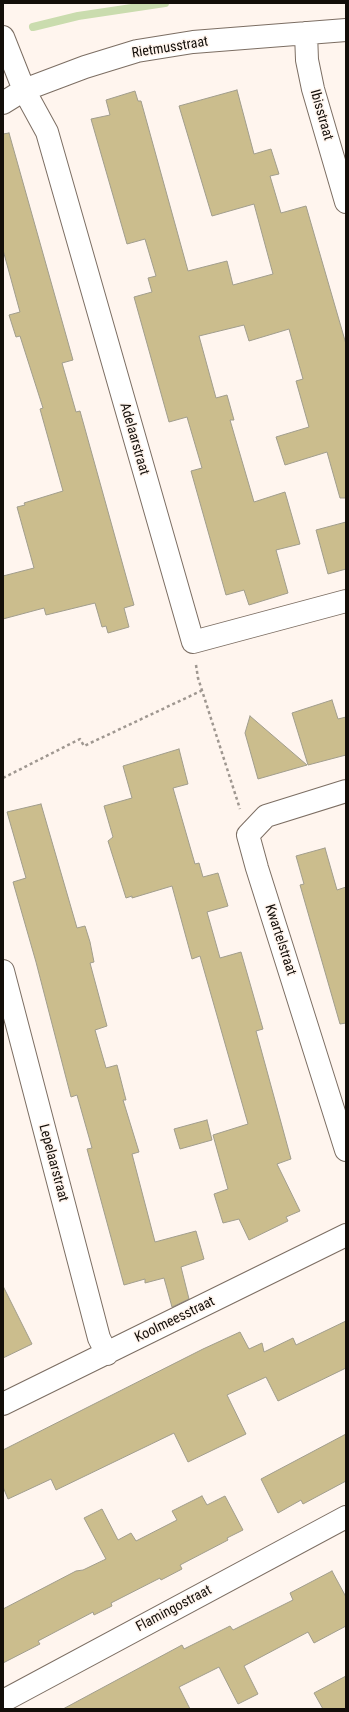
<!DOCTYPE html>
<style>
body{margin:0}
#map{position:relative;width:349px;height:1712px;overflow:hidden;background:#fff5ee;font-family:"Roboto Condensed",sans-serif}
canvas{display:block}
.frame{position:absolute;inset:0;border:4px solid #130e09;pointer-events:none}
</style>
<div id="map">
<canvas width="349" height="1712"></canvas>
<div class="frame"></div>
</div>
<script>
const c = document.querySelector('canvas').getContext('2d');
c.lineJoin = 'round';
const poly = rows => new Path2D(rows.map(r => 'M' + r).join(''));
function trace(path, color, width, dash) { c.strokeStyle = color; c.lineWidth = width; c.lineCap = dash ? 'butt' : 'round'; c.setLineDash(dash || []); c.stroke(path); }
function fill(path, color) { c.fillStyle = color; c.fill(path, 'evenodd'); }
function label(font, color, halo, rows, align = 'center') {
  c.font = font + ' "Roboto Condensed",sans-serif'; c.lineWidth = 3; c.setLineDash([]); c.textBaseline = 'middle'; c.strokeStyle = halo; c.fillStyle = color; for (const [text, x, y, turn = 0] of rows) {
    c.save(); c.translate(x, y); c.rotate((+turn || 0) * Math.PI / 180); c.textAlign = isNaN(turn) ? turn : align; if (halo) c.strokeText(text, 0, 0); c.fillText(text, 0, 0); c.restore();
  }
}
trace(poly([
 [33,27,78,16,165,3]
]), '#cadcae', 8);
const building = poly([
 [237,90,254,154,271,149,279,174,270,176,281,213,306,206,346,344,346,498,340,498,327,452,285,465,276,437,309,427,296,381,303,379,289,329,249,341,244,325,199,336,216,398,227,395,234,420,230,420,254,502,285,492,300,544,276,550,288,593,249,605,244,590,226,595,191,471,202,468,187,417,169,422,134,297,152,292,148,278,156,276,145,239,127,244,91,119,110,115,106,100,135,91,138,101,141,101,188,271,227,261,233,285,273,274,254,204,212,216,179,106,237,90],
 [9,133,73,360,62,363,76,412,80,411,134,605,124,608,129,627,108,633,106,626,102,627,95,603,46,615,44,608,3,619,3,576,34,568,17,507,25,505,24,503,63,491,40,409,43,408,20,336,16,337,9,315,20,312,3,250,3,134,9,133],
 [346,522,346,569,328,574,316,530,346,522],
 [332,700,338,719,346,717,346,755,308,765,292,713,332,700],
 [250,716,307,765,258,779,245,733,250,716],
 [179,749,188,784,173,788,195,864,199,863,203,877,218,873,228,906,207,912,220,958,241,952,263,1029,256,1031,291,1159,277,1164,300,1211,286,1217,288,1221,249,1240,239,1219,223,1223,214,1194,228,1189,213,1135,248,1124,200,956,192,959,172,886,132,898,132,896,126,898,108,841,113,837,104,806,132,798,123,766,179,749],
 [41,804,77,928,85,926,90,942,94,962,90,963,107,1026,95,1030,106,1068,117,1065,126,1100,123,1100,139,1152,132,1154,155,1242,196,1231,204,1259,181,1267,189,1299,172,1307,164,1278,145,1283,145,1279,124,1285,87,1149,92,1148,77,1095,71,1097,36,962,13,882,26,878,7,812,41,804],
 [325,848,337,890,346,887,346,1023,340,1024,300,885,304,884,296,856,325,848],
 [207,1120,212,1140,180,1149,174,1129,207,1120],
 [3,1286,32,1344,3,1358,3,1286],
 [346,1321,346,1368,278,1401,266,1377,227,1395,246,1434,188,1462,174,1433,56,1490,51,1479,8,1499,3,1487,3,1450,203,1349,240,1332,249,1349,262,1343,264,1352,293,1338,296,1345,346,1321],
 [346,1434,346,1481,303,1504,301,1500,278,1513,261,1479,346,1434],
 [202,1496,207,1505,225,1496,243,1530,227,1538,228,1540,180,1565,182,1569,161,1580,160,1578,111,1603,112,1606,94,1615,93,1612,38,1641,40,1644,3,1663,3,1609,76,1571,83,1570,106,1559,84,1518,102,1509,118,1540,131,1533,136,1541,177,1520,172,1511,202,1496],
 [332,1571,346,1597,346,1626,314,1643,308,1632,244,1666,258,1694,238,1704,219,1667,179,1687,190,1709,63,1709,182,1645,184,1649,230,1626,233,1630,293,1600,290,1593,332,1571],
 [346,1676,346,1709,323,1709,314,1693,346,1676]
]);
fill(building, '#cbbd8d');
trace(building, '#a19d8c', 1);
const minor = poly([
 [306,33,307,60,313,89,346,202],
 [3,37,24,90,47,132,193,642,346,601],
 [3,103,24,90,85,67,137,51,193,42,346,30],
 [346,791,266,816,248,835,257,868,346,1150],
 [3,971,99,1338,107,1354],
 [3,1404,346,1235],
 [3,1701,346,1517]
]);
trace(minor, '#7c6e63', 24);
trace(poly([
 [196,665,198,678,240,809],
 [3,778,80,739,84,746,203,690]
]), '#9f9790', 2.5, [3, 3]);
trace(minor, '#fff', 22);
label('14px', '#130e09', '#fff5ee', [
 ["Rietmusstraat",170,48,-9],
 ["Ibisstraat",321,115,74],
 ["Adelaarstraat",134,439,74],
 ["Kwartelstraat",280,940,72],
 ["Lepelaarstraat",53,1163,75],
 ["Koolmeesstraat",175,1320,-26],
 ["Flamingostraat",174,1609,-28]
]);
</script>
